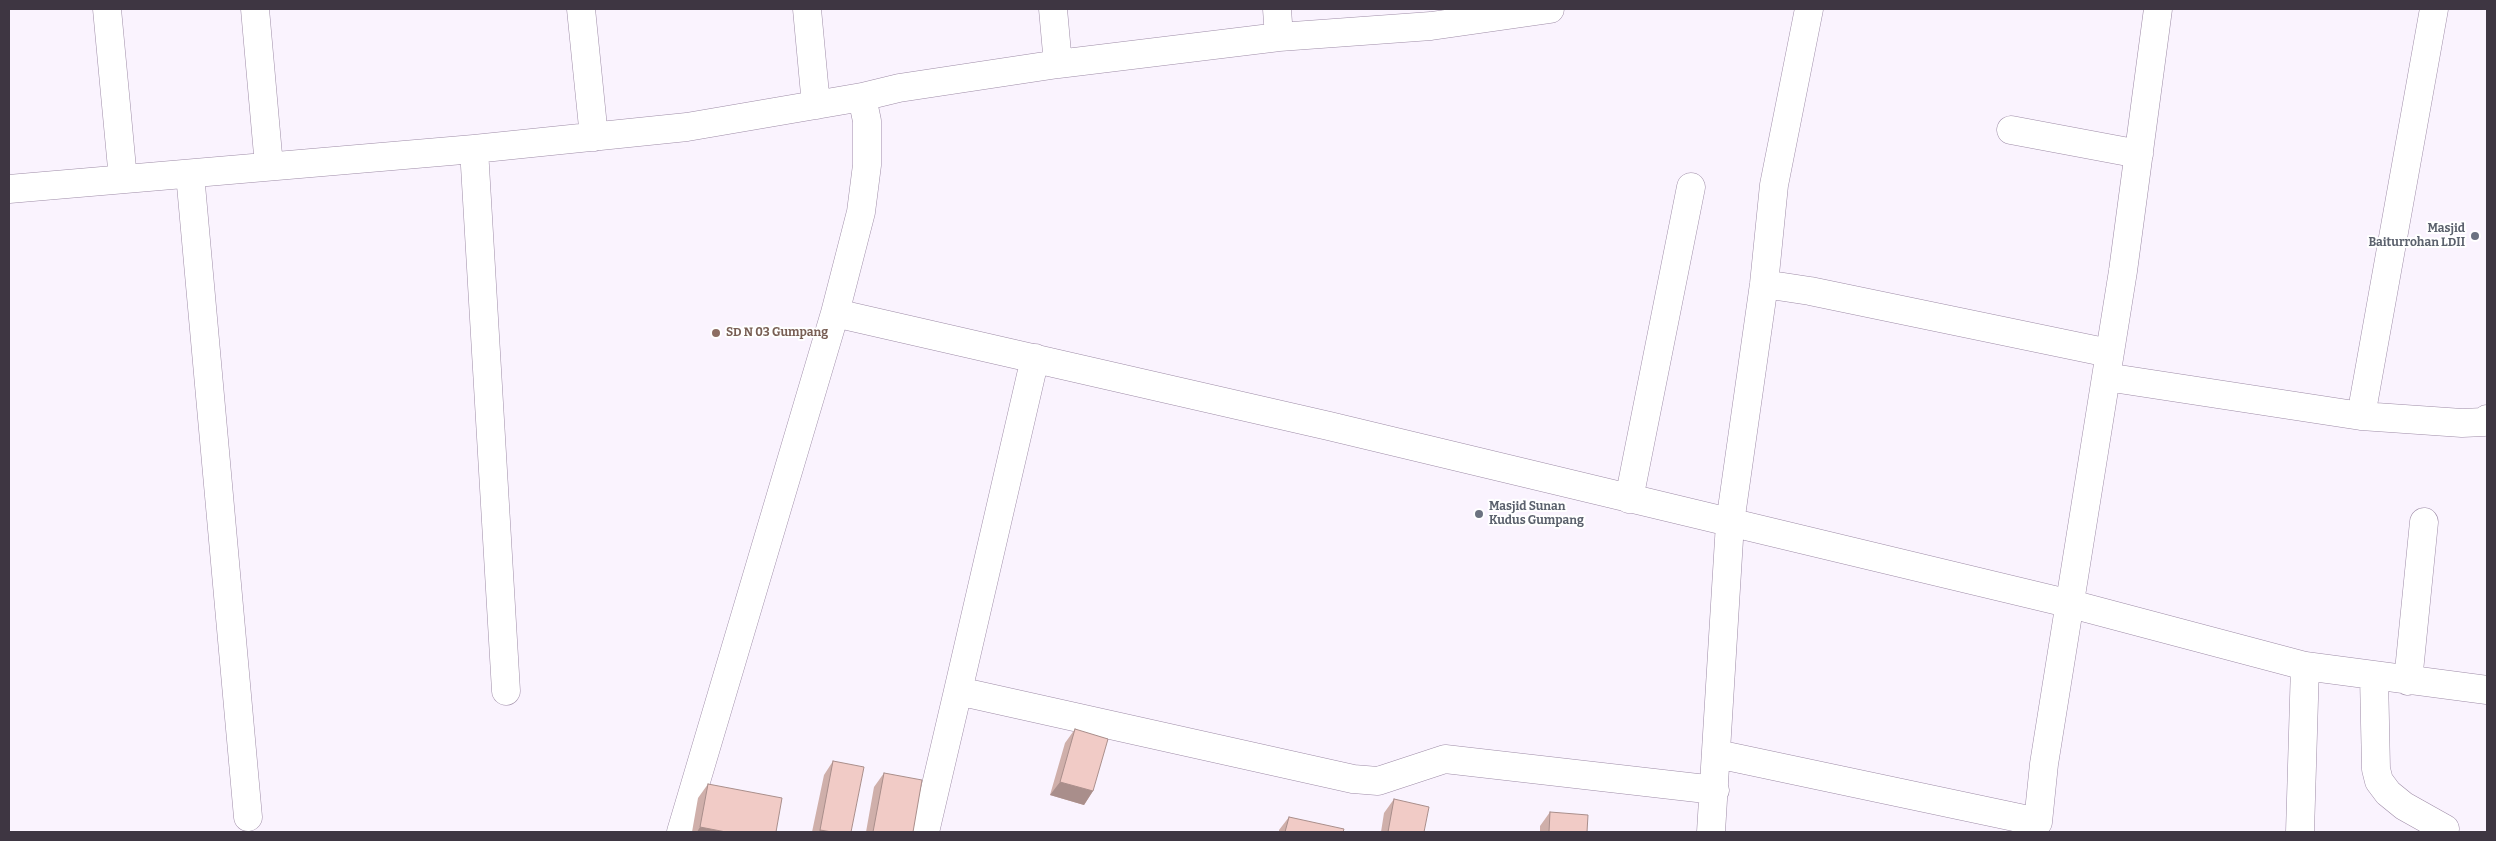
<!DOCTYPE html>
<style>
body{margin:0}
#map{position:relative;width:2496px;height:841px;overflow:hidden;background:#faf3fe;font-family:Bitter,serif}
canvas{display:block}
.frame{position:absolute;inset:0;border:10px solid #3e3642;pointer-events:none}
</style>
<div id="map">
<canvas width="2496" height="841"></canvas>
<div class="frame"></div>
</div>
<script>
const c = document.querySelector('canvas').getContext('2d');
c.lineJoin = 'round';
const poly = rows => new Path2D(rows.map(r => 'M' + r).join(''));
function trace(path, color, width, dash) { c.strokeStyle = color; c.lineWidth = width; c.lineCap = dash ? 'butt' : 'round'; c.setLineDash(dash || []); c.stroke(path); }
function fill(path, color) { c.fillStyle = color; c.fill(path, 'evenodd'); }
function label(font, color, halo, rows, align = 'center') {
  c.font = font + ' Bitter,serif'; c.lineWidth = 4; c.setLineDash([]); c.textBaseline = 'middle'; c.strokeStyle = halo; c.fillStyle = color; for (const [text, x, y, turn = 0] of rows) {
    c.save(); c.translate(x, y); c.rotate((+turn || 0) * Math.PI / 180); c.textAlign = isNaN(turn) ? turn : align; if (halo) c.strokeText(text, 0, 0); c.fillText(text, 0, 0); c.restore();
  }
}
const minor = poly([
 [107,9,123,179],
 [255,9,269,166],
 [581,9,594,137],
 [807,9,816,105],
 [1053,9,1058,64],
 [1277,9,1279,37],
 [862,97,867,121,867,165,861,212,835,313,1329,426,2071,604,2305,666,2487,690],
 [2011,130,2139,154],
 [474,149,506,691],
 [190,174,248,817],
 [9,189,474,149,687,127,862,97,899,88,1058,64,1279,37,1431,26,1550,9],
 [1764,284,1810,291,2109,353],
 [1035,358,958,691,1353,779,1378,781,1445,759,1715,790],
 [2106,377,2361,416,2462,423,2484,422,2487,419],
 [2361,416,2434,9],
 [1629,499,1691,187],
 [2374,676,2376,769,2379,781,2388,793,2404,806,2445,829],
 [2408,681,2424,522],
 [1717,754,2038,822,2044,764,2123,271,2158,9],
 [681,832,835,313],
 [925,832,958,691],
 [1711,832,1730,523,1764,284,1774,185,1809,9],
 [2300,832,2305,666]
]);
trace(minor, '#9e8ca7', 29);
trace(minor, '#fff', 28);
fill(poly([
 [1075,729,1093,791,1084,805,1050,795,1065,743],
 [833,761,851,832,812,832,824,775],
 [884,773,913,832,866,832,874,787],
 [708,784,776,832,692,832,698,798],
 [1394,799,1424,832,1381,832,1384,813],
 [1550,812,1587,832,1540,832,1540,826],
 [1289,817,1343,832,1279,832,1279,830]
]), '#cfafaa');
fill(poly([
 [1060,782,1093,791,1084,805,1050,795],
 [700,827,726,832,697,832],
 [820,830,832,832,818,832]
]), '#a98e8b');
const building = poly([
 [1075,729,1108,739,1093,791,1060,782,1075,729],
 [833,761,864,767,851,832,832,832,820,830,833,761],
 [884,773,922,780,913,832,873,832,884,773],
 [708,784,782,798,776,832,726,832,700,827,708,784],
 [1394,799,1429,807,1424,832,1388,832,1394,799],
 [1550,812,1588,815,1587,832,1549,832,1550,812],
 [1289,817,1344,829,1343,832,1285,832,1289,817]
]);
fill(building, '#f1cbc6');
trace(building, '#a98e8b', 1);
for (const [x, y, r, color] of [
 [2475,236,5,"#6b7280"],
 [716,333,5,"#8d6e63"],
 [1479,514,5,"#6b7280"]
]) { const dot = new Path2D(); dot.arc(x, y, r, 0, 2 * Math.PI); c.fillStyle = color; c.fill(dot); trace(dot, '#fff', 2); }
label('bold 12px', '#5b616d', '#fff', [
 ["Masjid",2465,229],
 ["Baiturrohan LDII",2465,243],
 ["Masjid Sunan",1489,507,"left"],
 ["Kudus Gumpang",1489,521,"left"]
], 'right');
label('bold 12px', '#785e54', '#fff', [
 ["SD N 03 Gumpang",726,333]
], 'left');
</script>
